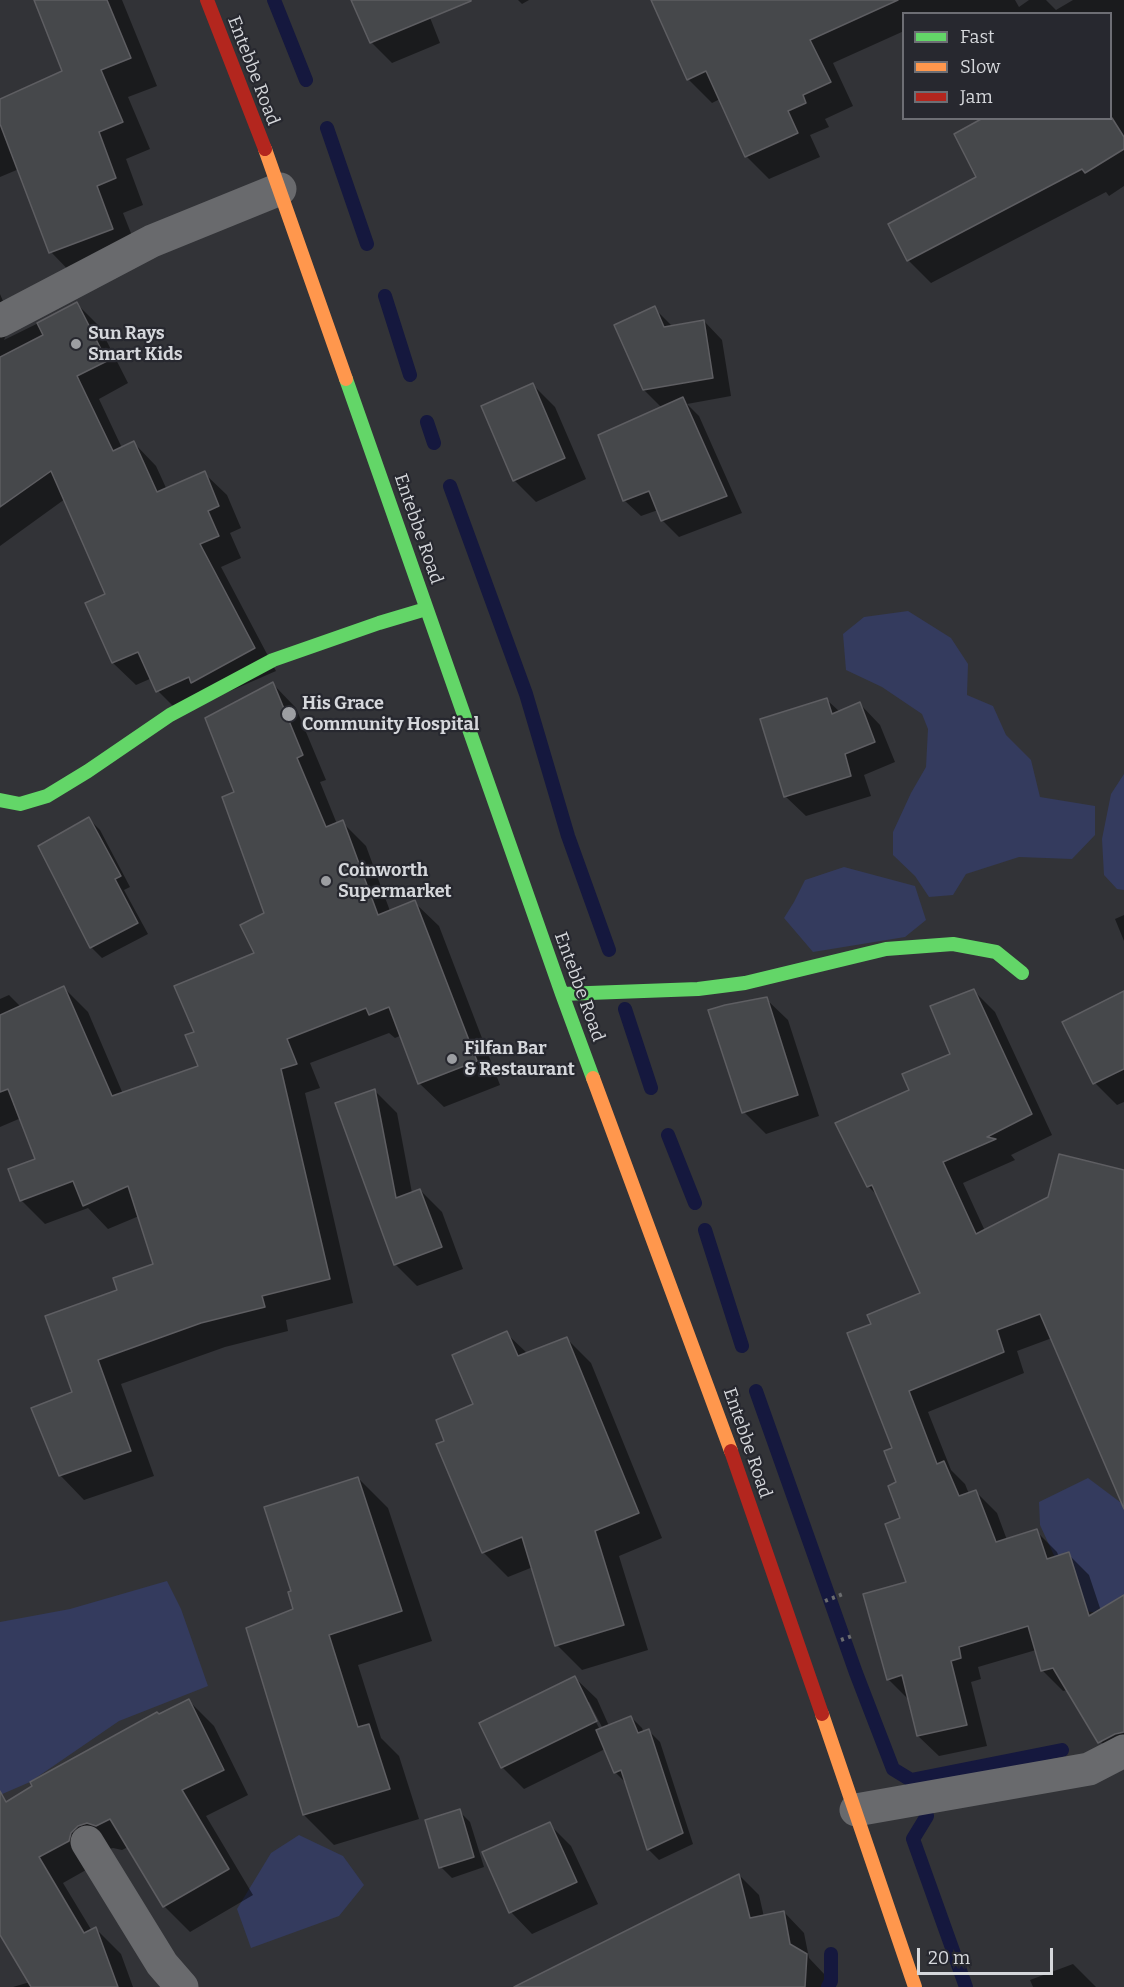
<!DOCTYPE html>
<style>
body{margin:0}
#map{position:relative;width:1124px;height:1987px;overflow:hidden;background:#323337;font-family:Bitter,serif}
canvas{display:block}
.legend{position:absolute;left:902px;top:12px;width:210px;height:108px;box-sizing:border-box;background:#27282f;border:2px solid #6d6e74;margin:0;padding:8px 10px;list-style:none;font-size:18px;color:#d5d7db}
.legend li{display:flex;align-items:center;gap:12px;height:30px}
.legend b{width:30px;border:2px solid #6d6e74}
.scale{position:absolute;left:917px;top:1948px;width:136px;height:27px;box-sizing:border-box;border:3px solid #d5d7db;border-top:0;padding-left:8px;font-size:18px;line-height:21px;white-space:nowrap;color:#d5d7db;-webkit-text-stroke:4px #27282f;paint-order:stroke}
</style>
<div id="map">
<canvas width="1124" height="1987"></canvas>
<ul class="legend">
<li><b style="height:8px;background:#63d668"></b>Fast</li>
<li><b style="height:8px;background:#ff974d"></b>Slow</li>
<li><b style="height:8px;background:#b3261e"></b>Jam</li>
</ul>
<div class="scale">20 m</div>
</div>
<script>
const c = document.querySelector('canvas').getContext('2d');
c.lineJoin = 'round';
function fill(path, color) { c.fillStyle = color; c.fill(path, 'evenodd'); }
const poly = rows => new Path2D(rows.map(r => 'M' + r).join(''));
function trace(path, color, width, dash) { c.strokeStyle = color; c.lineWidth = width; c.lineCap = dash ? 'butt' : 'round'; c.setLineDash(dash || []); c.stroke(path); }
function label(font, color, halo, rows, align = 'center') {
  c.font = font + ' Bitter,serif'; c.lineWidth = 4.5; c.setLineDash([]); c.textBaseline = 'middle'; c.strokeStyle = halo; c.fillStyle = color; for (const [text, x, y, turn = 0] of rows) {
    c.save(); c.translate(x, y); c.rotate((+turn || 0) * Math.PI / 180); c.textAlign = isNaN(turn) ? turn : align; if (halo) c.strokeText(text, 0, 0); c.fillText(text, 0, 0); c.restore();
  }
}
fill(poly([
 [908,611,951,638,968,664,967,695,993,706,1006,735,1031,760,1040,797,1095,806,1095,835,1072,859,1019,857,966,874,953,895,929,897,915,876,893,855,893,832,911,793,926,767,928,729,922,714,882,687,846,670,843,634,864,617],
 [1124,774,1124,890,1117,889,1104,875,1102,839,1111,794],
 [844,867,915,886,926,920,905,937,813,952,784,918,794,902,805,880],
 [1088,1478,1124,1505,1124,1614,1112,1615,1079,1610,1040,1525,1039,1502],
 [167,1581,181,1609,208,1686,119,1721,30,1782,0,1795,0,1622,70,1609],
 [299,1835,343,1856,364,1885,339,1916,251,1948,237,1909,271,1853]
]), '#343b5e');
fill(poly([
 [35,0,122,0,157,86,128,97,150,149,126,159,143,205,123,213,140,256,78,280,51,252,19,169,0,177,0,101,64,72],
 [353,0,449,0,427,10,440,43,392,63,371,42],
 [518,0,529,0,522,4],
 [672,0,1015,0,1019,7,1029,0,1046,0,1056,10,1073,0,1124,0,1124,186,1109,196,1106,192,931,283,908,260,1110,118,1110,14,904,14,904,31,833,63,853,106,825,119,829,127,810,135,820,157,769,179,746,156,720,99,712,103,688,79],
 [0,294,14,327,7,333,4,340,77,304,99,326,128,383,99,399,122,448,134,443,156,466,167,490,204,473,227,495,241,528,230,533,241,558,221,567,276,671,180,713,158,691,152,678,136,685,113,663,87,604,106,595,65,499,0,546],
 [654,308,673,327,704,321,722,340,731,396,687,404,699,416,742,513,679,537,663,521,658,510,641,516,624,500,662,408,644,390],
 [533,385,555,407,586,479,536,502,514,480],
 [272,683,296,708,326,780,320,782,337,824,342,822,366,846,390,911,414,902,439,926,500,1085,444,1107,419,1083,402,1035,395,1038,389,1033,310,1063,320,1088,305,1093,353,1303,286,1320,288,1331,225,1347,121,1384,154,1476,84,1500,60,1475,74,1392,119,1291,155,1265,139,1216,108,1229,88,1208,45,1224,21,1200,36,1159,21,1118,0,1127,0,999,9,995,21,1007,64,988,88,1012,123,1094,200,1067,196,1032,256,954,266,914,236,793],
 [827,700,840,712,860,704,880,725,895,762,864,775,871,796,806,816,785,796],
 [89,819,100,830,130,887,124,890,148,934,102,958,91,947],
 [1124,915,1124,941,1115,919],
 [974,991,995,1012,1052,1135,1011,1155,1015,1160,963,1183,985,1231,1124,1171,1124,1490,1052,1338,1017,1351,1024,1373,928,1412,951,1470,965,1484,969,1494,976,1492,997,1513,1007,1540,1036,1531,1057,1552,1059,1557,1068,1554,1089,1575,1101,1611,1124,1600,1124,1754,1117,1758,1096,1737,1068,1690,1063,1691,1042,1670,1036,1650,978,1667,981,1679,971,1682,987,1746,939,1756,918,1736,910,1701,888,1679,908,1583,894,1449,873,1325,922,1294,879,1197,868,1186,911,1091,952,1055],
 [1124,992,1124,1102,1117,1105,1095,1083],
 [766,999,788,1020,819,1116,766,1134,744,1112],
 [375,1091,397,1113,412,1193,420,1190,442,1212,463,1269,417,1286,396,1265,337,1104],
 [506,1333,528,1354,566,1338,591,1363,662,1538,619,1556,648,1650,582,1670,557,1645,533,1567,508,1577,483,1552,446,1442,475,1405],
 [358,1478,388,1508,432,1641,358,1665,381,1738,399,1756,419,1819,334,1845,304,1815,295,1609],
 [575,1678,597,1699,609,1726,631,1717,642,1728,644,1733,649,1731,660,1742,693,1844,659,1860,648,1849,626,1783,615,1772,605,1749,524,1789,502,1767],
 [586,1702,589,1702,602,1727,599,1728],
 [189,1701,214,1726,248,1795,206,1816,253,1895,190,1932,164,1906,128,1847,122,1850,113,1848,103,1851,93,1866,63,1883,92,1931,96,1929,121,1954,133,1987,13,1987,30,1982,0,1933,0,1807,159,1716],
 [459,1811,470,1822,484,1867,452,1878,441,1867],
 [549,1824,571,1846,598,1904,532,1934,511,1912],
 [739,1875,759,1895,764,1917,784,1912,804,1933,809,1958,826,1976,826,1987,555,1987],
 [1073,1964,1096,1987,1033,1987,1030,1980]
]), '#0007');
trace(poly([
 [274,0,306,80],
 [327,128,367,244],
 [385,296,410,375],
 [427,422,434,443],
 [450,486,526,694,568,836,609,950],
 [625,1009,651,1088],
 [668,1135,695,1203],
 [705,1230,742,1346],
 [756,1391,856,1673,893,1769,911,1780,1062,1750],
 [927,1816,913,1839,966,1987],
 [828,1987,831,1981,831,1954]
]), '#15183e', 14);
const building = poly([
 [34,0,107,0,131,58,101,70,123,122,99,132,116,178,97,186,113,229,49,253,0,124,0,99,62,71,34,0],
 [351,0,471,0,471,1,370,43,351,0],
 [651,0,898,0,810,40,831,82,803,95,806,103,788,111,798,133,745,157,706,71,687,80,651,0],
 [983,118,1112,118,1124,137,1124,149,1085,173,1082,169,907,261,888,224,976,177,954,134,983,118],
 [77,302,107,361,77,376,113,451,134,441,157,492,205,471,219,506,208,511,219,536,200,544,255,648,191,683,189,677,156,692,138,652,112,663,85,603,105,594,51,471,0,507,0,357,43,335,37,323,77,302],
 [655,306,664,327,704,320,713,378,643,390,614,325,655,306],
 [533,383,565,458,513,481,481,406,533,383],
 [683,397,727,496,661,521,649,491,623,501,598,435,683,397],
 [273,682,303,755,297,758,326,827,343,820,378,915,415,900,477,1061,418,1084,389,1007,369,1015,366,1008,287,1039,297,1064,281,1069,330,1279,262,1296,265,1307,201,1323,98,1360,131,1451,59,1476,31,1408,72,1392,45,1316,117,1290,113,1278,153,1264,128,1186,83,1206,73,1181,20,1201,8,1169,35,1159,8,1089,0,1092,0,1015,64,986,112,1096,198,1066,185,1035,194,1032,174,986,254,953,240,925,264,913,222,797,234,792,205,718,273,682],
 [827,698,832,714,860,702,875,742,845,754,851,776,784,797,760,719,827,698],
 [89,817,121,876,115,879,138,923,90,948,38,846,89,817],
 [974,989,1032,1114,987,1137,996,1139,943,1162,976,1234,1048,1197,1059,1154,1124,1170,1124,1509,1040,1314,997,1330,1004,1352,909,1391,937,1464,944,1461,959,1496,976,1490,996,1542,1037,1529,1047,1559,1069,1552,1089,1616,1124,1595,1124,1732,1115,1734,1098,1743,1053,1668,1041,1671,1028,1626,959,1647,961,1658,951,1661,967,1725,917,1736,902,1675,887,1680,863,1594,906,1582,885,1524,900,1518,888,1486,896,1482,884,1451,892,1448,847,1333,871,1324,867,1315,920,1293,872,1185,867,1187,835,1123,909,1090,902,1074,950,1054,930,1006,974,989],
 [1124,991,1124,1069,1093,1084,1062,1022,1124,991],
 [767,997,798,1095,742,1113,708,1010,725,1005,767,997],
 [375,1089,396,1198,420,1189,442,1247,394,1265,335,1103,375,1089],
 [507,1331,518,1356,567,1337,639,1513,595,1531,624,1625,555,1646,522,1537,482,1553,436,1444,444,1441,436,1420,473,1404,452,1355,507,1331],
 [358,1477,402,1611,329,1635,358,1727,369,1724,390,1789,303,1815,246,1628,293,1609,288,1592,291,1591,264,1507,358,1477],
 [575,1676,597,1721,501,1768,479,1723,575,1676],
 [189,1699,224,1770,182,1790,229,1869,163,1907,110,1819,96,1826,87,1823,78,1826,71,1833,69,1841,39,1857,84,1933,96,1927,118,1987,31,1987,0,1935,0,1791,6,1802,32,1786,30,1782,157,1712,159,1714,189,1699],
 [631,1716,638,1733,649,1729,683,1833,647,1850,621,1770,614,1773,596,1730,631,1716],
 [460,1809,474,1857,439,1868,425,1820,460,1809],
 [550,1822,577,1882,509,1913,482,1852,550,1822],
 [739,1874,750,1918,784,1911,790,1944,807,1954,805,1987,514,1987,739,1874]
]);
fill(building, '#46484b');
trace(building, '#5e5e62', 1.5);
trace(poly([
 [825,1601,843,1594],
 [841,1640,855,1635]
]), '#6b6c6e', 4, [3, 4.5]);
trace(poly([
 [0,321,152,241,280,189],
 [856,1810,1089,1769,1124,1751],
 [87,1842,162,1964,182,1987]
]), '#696a6d', 33);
trace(poly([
 [346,379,562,994,593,1078],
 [0,800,20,804,47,796,88,771,170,715,273,660,379,623,426,609],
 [562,994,698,989,745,983,886,949,953,944,996,952,1022,973]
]), '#63d668', 14);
trace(poly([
 [265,149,346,379],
 [593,1078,731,1451],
 [822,1714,915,1987]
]), '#ff974d', 14);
trace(poly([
 [207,0,265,149],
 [731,1451,822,1714]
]), '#b3261e', 14);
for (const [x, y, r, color] of [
 [76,344,6,"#9c9ea2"],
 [289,714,8,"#9c9ea2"],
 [326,881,6,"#9c9ea2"],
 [452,1059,6,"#9c9ea2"]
]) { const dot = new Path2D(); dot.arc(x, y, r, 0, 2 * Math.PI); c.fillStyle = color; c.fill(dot); trace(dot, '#27282f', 2); }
label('18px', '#d5d7db', '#27282f', [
 ["Entebbe Road",253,71,69],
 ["Entebbe Road",418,529,71],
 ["Entebbe Road",579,987,70],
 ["Entebbe Road",747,1443,71]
]);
label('bold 18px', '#d5d7db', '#27282f', [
 ["Sun Rays",88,334],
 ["Smart Kids",88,355],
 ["His Grace",302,704],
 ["Community Hospital",302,725],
 ["Coinworth",338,871],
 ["Supermarket",338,892],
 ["Filfan Bar",464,1049],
 ["& Restaurant",464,1070]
], 'left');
</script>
